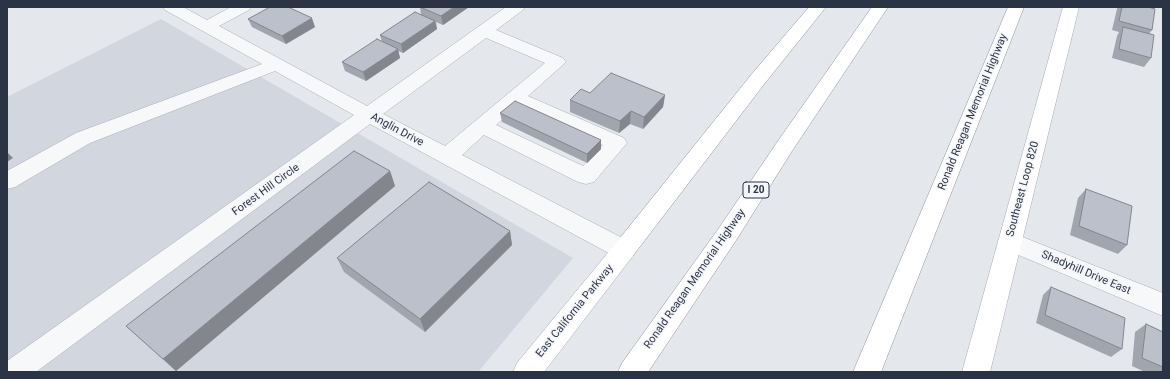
<!DOCTYPE html>
<style>
body{margin:0}
#map{position:relative;width:1170px;height:379px;overflow:hidden;background:#e4e7ec;font-family:Roboto,sans-serif}
canvas{display:block}
.frame{position:absolute;inset:0;border:8px solid #2b3445;pointer-events:none}
</style>
<div id="map">
<canvas width="1170" height="379"></canvas>
<div class="frame"></div>
</div>
<script>
const c = document.querySelector('canvas').getContext('2d');
c.lineJoin = 'round';
function fill(path, color) { c.fillStyle = color; c.fill(path, 'evenodd'); }
const poly = rows => new Path2D(rows.map(r => 'M' + r).join(''));
function trace(path, color, width, dash) { c.strokeStyle = color; c.lineWidth = width; c.lineCap = dash ? 'butt' : 'round'; c.setLineDash(dash || []); c.stroke(path); }
function label(font, color, halo, rows, align = 'center') {
  c.font = font + ' Roboto,sans-serif'; c.lineWidth = 3; c.setLineDash([]); c.textBaseline = 'middle'; c.strokeStyle = halo; c.fillStyle = color; for (const [text, x, y, turn = 0] of rows) {
    c.save(); c.translate(x, y); c.rotate((+turn || 0) * Math.PI / 180); c.textAlign = isNaN(turn) ? turn : align; if (halo) c.strokeText(text, 0, 0); c.fillText(text, 0, 0); c.restore();
  }
}
fill(poly([
 [161,19,573,258,478,372,7,372,7,97]
]), '#d2d6de');
const minor = poly([
 [163,7,183,7,207,20,231,7,251,7,249,10,219,26,367,106,506,7,525,7,523,10,496,30,563,58,566,62,528,96,624,138,627,143,594,182,586,184,578,182,484,135,462,155,632,243,636,250,632,257,624,260,616,257,370,124,36,372,7,372,7,361,354,115,275,71,90,143,15,187,7,189,7,171,76,133,262,64,165,10,163,7],
 [486,38,545,63,445,146,383,114,486,38],
 [517,106,603,145,583,166,496,125,517,106],
 [1010,232,1163,293,1163,316,1002,248,998,241,1002,234,1010,232]
]);
const major = poly([
 [1063,7,1079,7,990,372,962,372,1063,7],
 [624,240,632,243,636,250,632,257,544,372,513,372,517,363,616,243,624,240]
]);
const highway = poly([
 [809,7,826,7,765,83,632,257,624,260,616,257,612,250,616,243,751,75,809,7],
 [872,7,888,7,792,151,735,242,648,372,618,372,622,363,719,228,778,141,872,7],
 [1008,7,1024,7,881,372,853,372,1008,7]
]);
trace(minor, '#a9aeb7', 1);
trace(major, '#a3abb8', 1);
trace(highway, '#8b94a3', 1);
fill(minor, '#f7f8fa');
fill(major, '#fff');
fill(highway, '#fff');
fill(poly([
 [420,7,469,7,443,25,436,22,437,29,403,53,398,51,400,58,366,81,345,71,342,62,382,42,380,35,421,15],
 [1118,7,1156,7,1154,9,1152,30,1149,34,1151,58,1144,67,1112,58,1117,36,1119,32,1112,30,1117,9],
 [248,19,315,27,286,44,252,27],
 [590,93,665,95,663,107,643,129,630,124,619,133,570,112,570,100],
 [500,113,601,149,587,163,502,122],
 [390,171,395,186,176,371,126,326],
 [1086,189,1127,245,1118,254,1070,235,1078,198],
 [510,231,512,245,425,332,344,272,337,258],
 [1051,287,1122,349,1111,357,1036,323,1043,295],
 [1146,324,1163,332,1163,372,1145,372,1132,366,1135,332]
]), '#a1a5ae');
fill(poly([
 [454,7,469,7,443,25,441,16],
 [312,18,315,27,286,44,282,36],
 [435,21,437,29,403,53,401,44],
 [398,49,400,58,366,81,363,72],
 [665,95,663,107,643,129,644,117],
 [631,111,630,124,619,133,620,121],
 [601,140,601,149,587,163,587,154],
 [7,152,13,158,7,162],
 [390,171,395,186,176,371,163,359],
 [510,231,512,245,425,332,420,319]
]), '#83868d');
const building = poly([
 [270,7,288,7,312,18,282,36,248,19,270,7],
 [420,7,454,7,441,16,420,7],
 [1122,7,1148,7,1155,9,1152,30,1119,21,1122,7],
 [415,12,435,21,401,44,380,35,415,12],
 [1123,27,1154,35,1151,58,1119,49,1123,27],
 [377,39,398,49,363,72,342,62,377,39],
 [611,73,665,95,644,117,631,111,620,121,570,100,581,89,590,93,611,73],
 [515,101,601,140,587,154,500,113,515,101],
 [354,151,390,171,163,359,126,326,354,151],
 [429,182,510,231,420,319,337,258,429,182],
 [1086,189,1132,206,1127,245,1079,226,1086,189],
 [1051,287,1125,318,1122,349,1045,315,1051,287],
 [1146,324,1163,332,1163,367,1142,358,1146,324]
]);
fill(building, '#bbc0ca');
trace(building, '#83868d', 1);
for (const [x, y, w] of [
 [756,190,26]
]) { const box = new Path2D(); box.roundRect(x - w / 2, y - 8, w, 16, 3); c.fillStyle = '#f4f6f9'; c.fill(box); trace(box, '#2b3445', 1); }
label('bold 10px', '#2b3445', null, [
 ["I 20",756,190]
]);
label('11px', '#2b3445', '#f4f6f9', [
 ["Ronald Reagan Memorial Highway",973,112,-68],
 ["Anglin Drive",397,130,28],
 ["Southeast Loop 820",1023,189,-75],
 ["Forest Hill Circle",266,190,-36],
 ["Shadyhill Drive East",1086,273,23],
 ["Ronald Reagan Memorial Highway",695,279,-55],
 ["East California Parkway",575,311,-51]
]);
</script>
